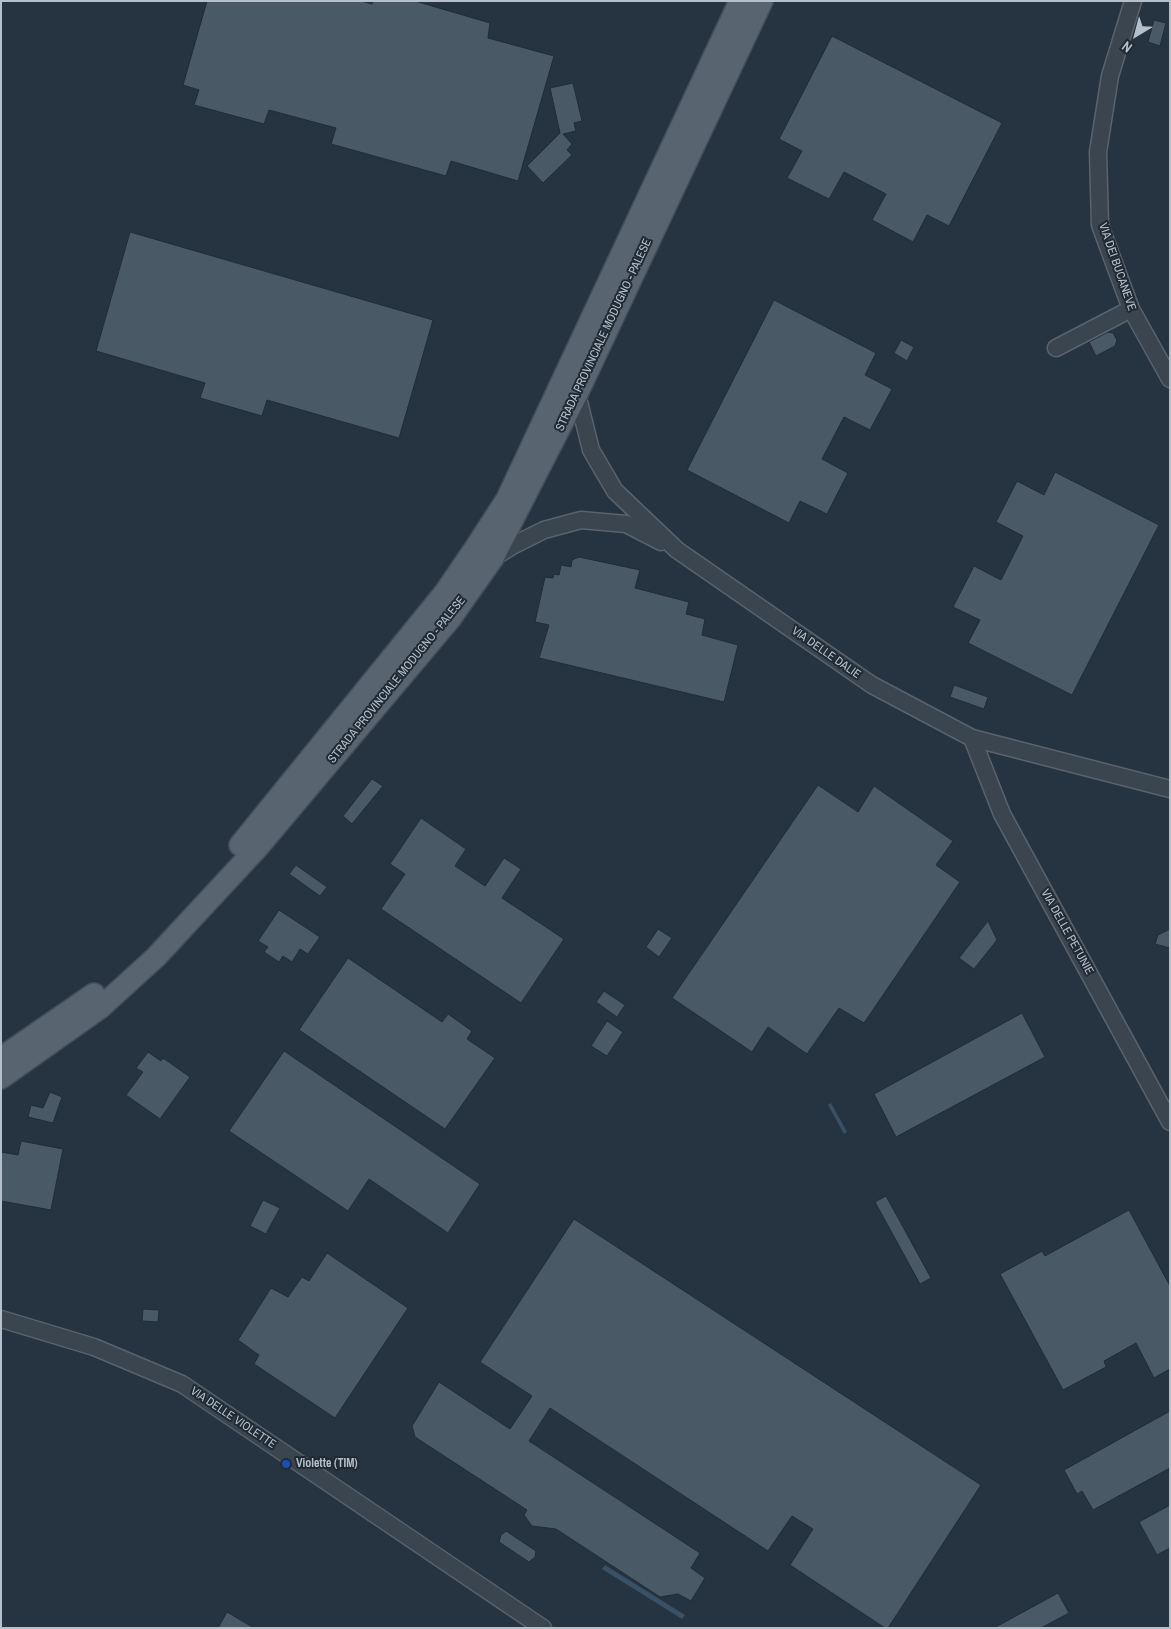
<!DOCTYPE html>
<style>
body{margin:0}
#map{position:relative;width:1171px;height:1629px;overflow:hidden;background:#263340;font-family:"Archivo Narrow",sans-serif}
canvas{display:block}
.frame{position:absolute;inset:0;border:2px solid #b6c0ca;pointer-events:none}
.north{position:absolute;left:1111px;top:10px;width:50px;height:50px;-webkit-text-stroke:4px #1f2a35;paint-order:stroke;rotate:217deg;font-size:14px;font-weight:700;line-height:20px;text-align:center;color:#b6c0ca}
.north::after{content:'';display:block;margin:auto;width:18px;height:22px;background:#b6c0ca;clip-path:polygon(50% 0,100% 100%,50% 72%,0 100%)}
</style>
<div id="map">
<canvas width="1171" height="1629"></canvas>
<div class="frame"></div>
<div class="north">N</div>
</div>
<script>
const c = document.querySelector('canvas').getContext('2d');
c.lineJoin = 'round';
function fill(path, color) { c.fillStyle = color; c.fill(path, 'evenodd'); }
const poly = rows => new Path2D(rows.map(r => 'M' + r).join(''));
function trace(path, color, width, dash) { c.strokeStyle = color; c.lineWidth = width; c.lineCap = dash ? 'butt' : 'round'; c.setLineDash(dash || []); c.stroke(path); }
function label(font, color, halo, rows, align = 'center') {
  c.font = font + ' "Archivo Narrow",sans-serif'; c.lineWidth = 4; c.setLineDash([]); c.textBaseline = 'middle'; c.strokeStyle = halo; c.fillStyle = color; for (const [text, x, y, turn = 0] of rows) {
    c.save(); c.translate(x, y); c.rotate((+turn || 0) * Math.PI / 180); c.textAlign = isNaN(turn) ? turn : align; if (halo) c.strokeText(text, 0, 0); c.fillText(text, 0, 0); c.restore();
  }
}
fill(poly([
 [831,1103,847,1132,844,1134,828,1105],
 [605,1565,685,1615,682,1619,602,1569]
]), '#395167');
const building = poly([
 [207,1,361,1,372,4,373,1,415,1,490,23,488,38,554,56,518,181,451,161,446,176,331,144,336,128,269,110,264,124,194,105,199,90,183,85,207,1],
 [1154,20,1166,23,1160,46,1148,42,1154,20],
 [832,36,1002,123,949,226,927,215,913,242,872,220,886,194,844,172,829,199,787,178,802,151,779,139,832,36],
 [573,83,582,121,574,123,576,131,563,134,572,144,567,150,572,155,543,183,527,166,560,133,550,88,573,83],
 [130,232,433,320,399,438,267,400,262,416,200,398,205,383,96,351,130,232],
 [774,300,876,353,865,375,892,389,870,430,844,417,822,459,848,473,827,514,800,501,789,523,687,470,774,300],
 [1108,332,1113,333,1117,340,1115,346,1096,356,1089,342,1108,332],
 [901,340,914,347,907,361,894,353,901,340],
 [1055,472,1159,525,1072,695,968,643,980,620,953,607,974,566,1001,580,1023,536,996,522,1017,481,1044,495,1055,472],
 [579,557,640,570,635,588,689,602,686,614,705,619,702,635,738,645,724,702,539,658,549,625,535,622,545,577,553,578,554,574,559,575,561,565,571,567,572,560,579,557],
 [954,685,988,697,984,709,950,697,954,685],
 [372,779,383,786,352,824,343,816,372,779],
 [818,785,858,812,874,786,953,841,936,865,960,882,864,1023,839,1008,807,1054,768,1027,752,1052,672,998,818,785],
 [421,818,466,849,455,866,485,886,504,858,521,869,502,898,564,939,521,1003,381,909,405,874,390,864,421,818],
 [296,865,327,887,320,896,289,874,296,865],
 [279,910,320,937,308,954,300,949,292,962,283,956,279,962,264,952,268,947,258,941,279,910],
 [988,921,997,940,974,969,959,958,988,921],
 [658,929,672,938,659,957,646,947,658,929],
 [1170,929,1170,948,1155,944,1158,935,1170,929],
 [348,958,442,1022,448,1014,472,1031,467,1039,495,1058,445,1129,299,1030,348,958],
 [604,991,625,1005,617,1017,596,1002,604,991],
 [1022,1013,1045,1057,896,1137,874,1094,1022,1013],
 [607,1021,623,1032,607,1056,591,1046,607,1021],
 [284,1051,480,1184,448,1233,369,1179,348,1211,229,1131,284,1051],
 [148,1052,161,1061,163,1058,190,1077,160,1119,126,1095,143,1072,136,1068,148,1052],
 [50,1092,62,1097,53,1123,28,1117,31,1105,43,1108,50,1092],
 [21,1141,63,1149,51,1210,1,1201,1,1152,18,1155,21,1141],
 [886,1196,931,1278,920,1284,875,1202,886,1196],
 [263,1200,280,1208,266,1234,250,1226,263,1200],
 [1129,1210,1170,1286,1170,1369,1154,1378,1136,1343,1104,1361,1106,1367,1063,1390,1000,1274,1042,1251,1045,1256,1129,1210],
 [574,1219,981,1485,888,1628,885,1628,790,1565,813,1529,792,1516,768,1551,550,1408,529,1441,700,1553,691,1568,705,1578,691,1601,678,1594,660,1597,556,1529,532,1526,524,1515,527,1510,415,1437,412,1426,439,1382,510,1429,532,1396,480,1362,574,1219],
 [327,1253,408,1308,335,1418,254,1364,259,1355,238,1340,271,1288,288,1297,302,1277,309,1281,327,1253],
 [143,1309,159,1310,158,1322,142,1321,143,1309],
 [1170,1411,1170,1468,1093,1510,1082,1491,1077,1494,1064,1470,1170,1411],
 [1170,1505,1170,1548,1157,1555,1139,1522,1170,1505],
 [506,1531,536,1551,535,1557,529,1562,499,1542,501,1535,506,1531],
 [1058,1593,1069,1613,1041,1628,994,1628,1058,1593],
 [227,1612,254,1628,218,1628,227,1612]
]);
fill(building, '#4a5966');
trace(building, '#212c37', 1);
const minor = poly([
 [1133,1,1110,76,1098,152,1100,225,1131,309,1170,379],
 [1056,348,1131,309],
 [577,394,591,450,615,491,677,550,872,685,972,738,1170,789],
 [493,558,514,545,544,530,581,520,626,524,661,542],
 [972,738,1002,814,1170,1122],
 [1,1319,94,1347,182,1384,543,1628]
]);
const major = poly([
 [240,845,446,591,476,547,507,499,740,1],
 [1,1058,94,994],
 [1,1078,100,1008,156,957,259,846,450,619,493,558,577,394,762,1]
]);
trace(minor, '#58636d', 19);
trace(major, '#434e59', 24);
trace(minor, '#3a4550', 16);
trace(major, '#586470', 21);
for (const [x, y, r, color] of [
 [286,1464,5,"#1a4fb4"]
]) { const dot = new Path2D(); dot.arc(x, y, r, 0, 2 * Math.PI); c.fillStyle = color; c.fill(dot); trace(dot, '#1f2a35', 2); }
label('12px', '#b6c0ca', '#1f2a35', [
 ["VIA DEI BUCANEVE",1117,267,71],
 ["STRADA PROVINCIALE MODUGNO - PALESE",604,335,-65],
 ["VIA DELLE DALIE",826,653,35],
 ["STRADA PROVINCIALE MODUGNO - PALESE",397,680,-51],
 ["VIA DELLE PETUNIE",1067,932,61],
 ["VIA DELLE VIOLETTE",233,1418,34]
]);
label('bold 12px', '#b6c0ca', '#1f2a35', [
 ["Violette (TIM)",296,1464]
], 'left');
</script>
